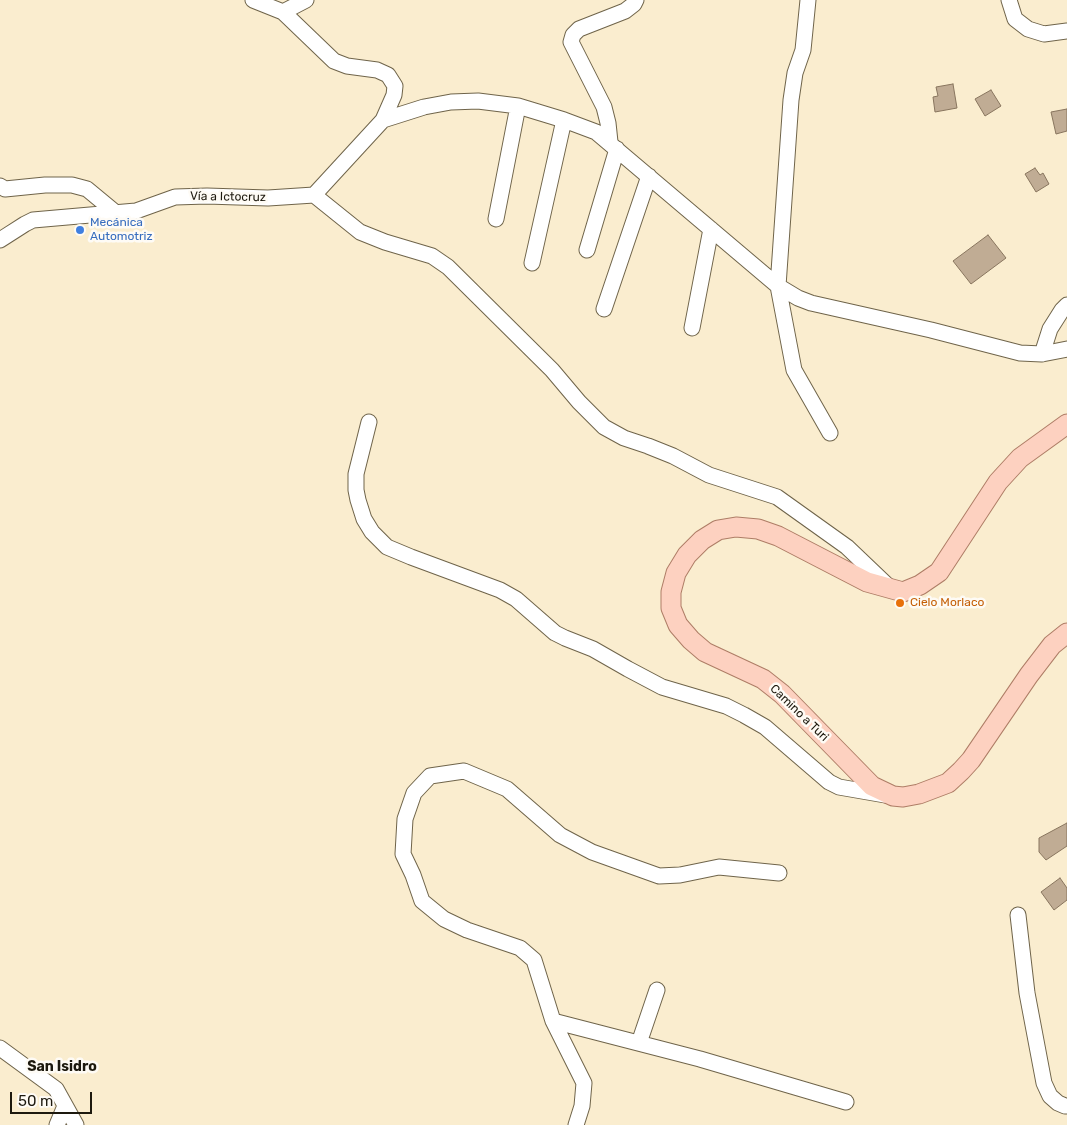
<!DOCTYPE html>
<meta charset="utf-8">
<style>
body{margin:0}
#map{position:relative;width:1067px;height:1125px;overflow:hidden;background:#faedcf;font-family:Rubik,sans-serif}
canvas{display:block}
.scale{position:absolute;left:10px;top:1092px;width:82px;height:22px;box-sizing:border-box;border:2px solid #1d190e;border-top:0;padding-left:6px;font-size:15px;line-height:18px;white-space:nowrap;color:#1d190e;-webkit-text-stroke:4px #fefbf5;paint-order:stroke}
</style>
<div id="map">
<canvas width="1067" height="1125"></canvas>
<div class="scale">50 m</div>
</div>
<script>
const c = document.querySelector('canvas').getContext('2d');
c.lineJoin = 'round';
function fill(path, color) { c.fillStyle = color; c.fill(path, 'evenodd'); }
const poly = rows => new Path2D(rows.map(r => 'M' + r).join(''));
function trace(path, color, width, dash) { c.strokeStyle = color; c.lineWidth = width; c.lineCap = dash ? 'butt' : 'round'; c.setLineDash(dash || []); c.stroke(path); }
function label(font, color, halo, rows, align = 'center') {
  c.font = font + ' Rubik,sans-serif'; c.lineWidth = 5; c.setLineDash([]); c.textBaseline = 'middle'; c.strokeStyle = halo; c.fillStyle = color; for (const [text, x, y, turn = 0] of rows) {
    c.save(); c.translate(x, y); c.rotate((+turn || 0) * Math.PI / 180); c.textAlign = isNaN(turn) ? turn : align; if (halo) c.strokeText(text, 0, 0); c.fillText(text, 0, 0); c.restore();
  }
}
const building = poly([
 [953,84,957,108,935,112,933,97,938,96,936,87,953,84],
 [991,90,1001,106,985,116,975,99,991,90],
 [1067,109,1067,131,1056,134,1051,112,1067,109],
 [1035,168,1040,175,1043,173,1049,184,1036,192,1025,174,1035,168],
 [988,235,1006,258,971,284,953,261,988,235],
 [1067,823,1067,846,1046,860,1039,852,1039,838,1067,823],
 [1060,878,1067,888,1067,900,1054,910,1041,892,1060,878]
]);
fill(building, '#c0ac94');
trace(building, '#88755e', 1);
const minor = poly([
 [253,0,283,12,334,61,347,66,377,70,388,75,395,86,394,95,383,120],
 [808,0,803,50,795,73,791,100,778,286,794,370,830,433],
 [1009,0,1015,19,1028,29,1044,34,1067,31],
 [283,12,306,0],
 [610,142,608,123,604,107,571,42,573,35,579,29,625,11,634,4,636,0],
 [0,186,5,189,45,185,72,185,87,189,116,213],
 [314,195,383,120,424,107,451,102,478,101,518,106,564,120,596,132,778,286,798,298,811,303,931,330,1020,353,1042,354,1067,349],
 [314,195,360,232,385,242,432,256,448,267,552,370,579,402,604,427,624,438,648,446,673,456,709,475,777,497,847,547,890,588],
 [496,219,518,106],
 [0,240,25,224,33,220,136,211,175,197,207,196,268,198,314,195],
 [587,250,617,149],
 [532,263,564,120],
 [604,309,649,176],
 [692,328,711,229],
 [1042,354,1050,329,1062,310,1067,305],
 [369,422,356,474,356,490,358,500,364,519,372,532,387,547,411,557,500,590,516,599,555,633,565,638,593,649,628,669,662,687,726,706,744,715,765,727,829,782,839,787,885,795],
 [1018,915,1027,993,1044,1083,1050,1096,1058,1103,1065,1106,1067,1106],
 [553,1021,700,1059,846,1102],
 [639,1043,657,990],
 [0,1048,56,1089,76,1125],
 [57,1125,65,1106],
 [576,1125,582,1106,584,1083,553,1021,534,960,520,948,467,930,444,919,422,901,413,875,403,854,405,819,414,793,430,776,464,771,507,789,560,835,592,852,659,876,680,875,719,867,779,873]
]);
const major = poly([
 [1067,424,1020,458,998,482,939,572,920,585,903,592,867,582,778,536,758,529,736,527,718,530,702,540,687,555,676,573,671,592,671,608,678,625,691,640,705,652,763,679,782,694,872,786,893,796,903,797,919,794,948,783,961,771,971,760,1029,675,1052,645,1067,633]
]);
trace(minor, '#6f644a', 17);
trace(major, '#ae7d66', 21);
trace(minor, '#fff', 15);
trace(major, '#fdd1c0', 19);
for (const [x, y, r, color] of [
 [80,230,5,"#3f7fe0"],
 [900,603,5,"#e8710a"]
]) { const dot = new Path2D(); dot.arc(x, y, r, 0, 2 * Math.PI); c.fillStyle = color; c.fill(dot); trace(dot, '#fefbf5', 2); }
label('12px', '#1d190e', '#fefbf5', [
 ["Vía a Ictocruz",228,197,1],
 ["Camino a Turi",799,713,44]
]);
label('12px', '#366cbe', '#fefbf5', [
 ["Mecánica",90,223],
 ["Automotriz",90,237]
], 'left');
label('12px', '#c56008', '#fefbf5', [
 ["Cielo Morlaco",910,603]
], 'left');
label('bold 14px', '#1d190e', '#fefbf5', [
 ["San Isidro",62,1067]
]);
</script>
